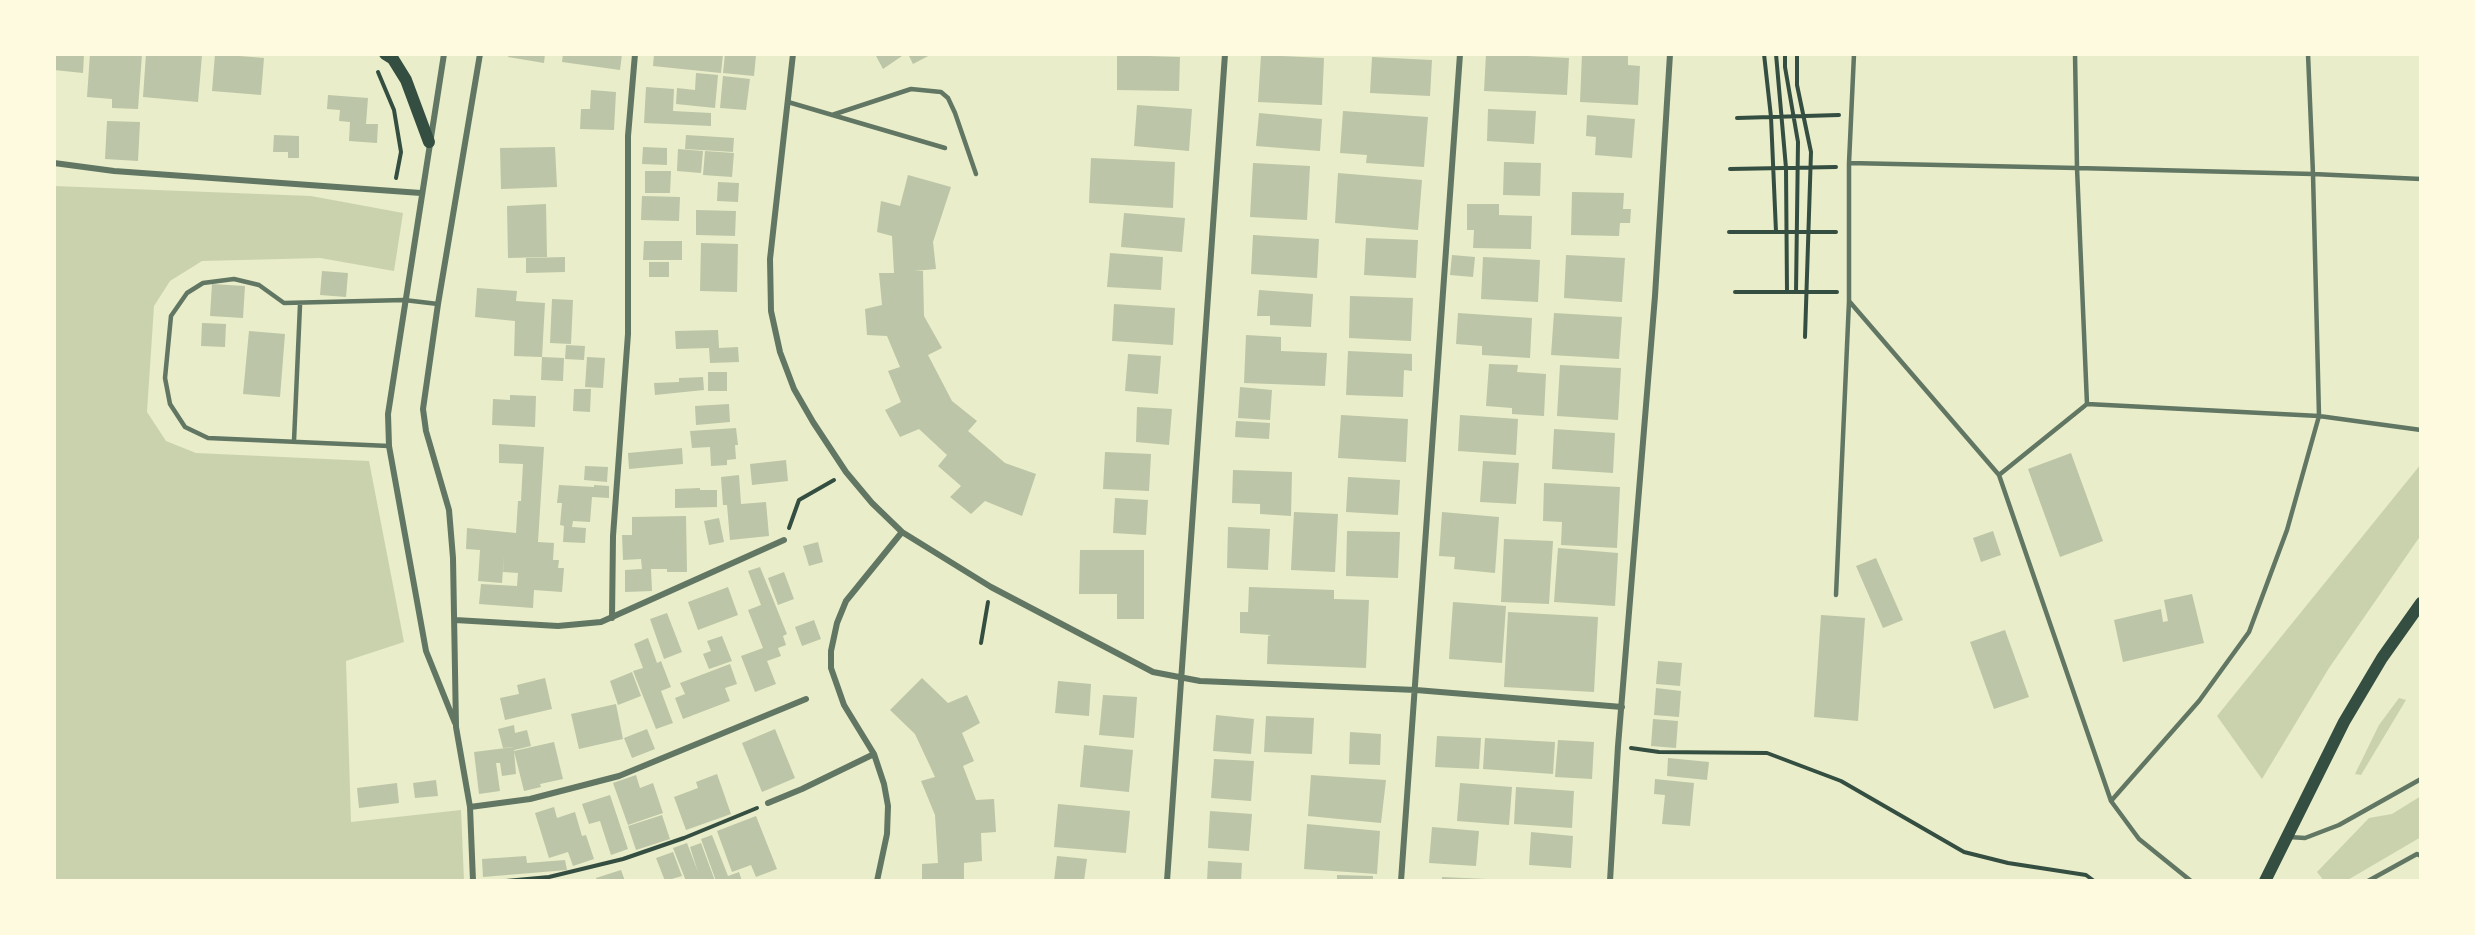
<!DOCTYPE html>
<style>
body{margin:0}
#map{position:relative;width:2475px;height:935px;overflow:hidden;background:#e9edc9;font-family:"PT Sans Narrow",sans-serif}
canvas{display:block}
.frame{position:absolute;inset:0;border:56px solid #fefae0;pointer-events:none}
</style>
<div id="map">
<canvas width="2475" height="935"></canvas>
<div class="frame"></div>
</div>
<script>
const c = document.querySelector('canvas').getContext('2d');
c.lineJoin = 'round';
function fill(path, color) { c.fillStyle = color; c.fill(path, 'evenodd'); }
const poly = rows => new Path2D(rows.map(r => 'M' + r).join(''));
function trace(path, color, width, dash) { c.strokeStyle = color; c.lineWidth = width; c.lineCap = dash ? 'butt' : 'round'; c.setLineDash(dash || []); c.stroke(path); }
fill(poly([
 [54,186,311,196,403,213,394,271,320,258,202,261,170,281,154,306,147,412,166,441,196,453,369,461,404,642,346,661,351,822,461,810,464,881,54,881],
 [2421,464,2421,535,2329,668,2262,779,2217,716],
 [2399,698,2406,700,2361,775,2355,774,2379,725],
 [2421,796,2421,837,2346,881,2324,881,2317,872,2369,818,2392,814]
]), '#cad2ad');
fill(poly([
 [54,54,84,54,83,73,54,70],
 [90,54,142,54,138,109,112,108,112,99,87,97],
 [146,54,202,55,198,102,143,97],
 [215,54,264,58,261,95,212,91],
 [509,54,545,54,544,63,508,57],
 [563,54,622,54,620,70,562,62],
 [654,54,723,54,721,73,653,66],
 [725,54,756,55,754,76,723,73],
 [875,54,905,54,883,69],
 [908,54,932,54,913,64],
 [1486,54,1569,58,1567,95,1484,91],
 [1582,54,1628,55,1628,65,1640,66,1638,105,1580,102],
 [1117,55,1180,57,1179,91,1117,90],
 [1261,55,1324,58,1322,105,1258,102],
 [1372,57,1432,60,1430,96,1370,93],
 [696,73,718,75,715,108,676,104,677,88,695,90],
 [723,76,750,79,746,110,720,108],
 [646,87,674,89,673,111,711,113,711,126,644,123],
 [591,90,616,92,614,130,580,129,581,109,590,109],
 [328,95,368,98,366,124,378,124,377,143,349,141,350,122,339,121,340,110,327,109],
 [1137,105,1192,109,1189,151,1134,146],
 [1488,109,1536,111,1534,144,1487,141],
 [1343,111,1428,117,1424,167,1366,163,1367,155,1340,153],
 [1259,113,1322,119,1320,151,1256,146],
 [1587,115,1635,119,1632,158,1595,155,1596,137,1586,136],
 [107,121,140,122,138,161,105,159],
 [274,135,299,136,299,158,288,158,288,152,273,152],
 [686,135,734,138,733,152,685,149],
 [555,147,557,187,501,189,500,148],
 [643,147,667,148,667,165,642,164],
 [678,149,703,151,701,173,677,171],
 [705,151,734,153,732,177,703,175],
 [1091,158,1175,162,1173,208,1089,203],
 [1504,162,1541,163,1540,196,1503,195],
 [1253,163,1310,166,1307,220,1250,217],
 [645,171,671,171,670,193,645,193],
 [1338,173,1422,180,1418,230,1335,223],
 [908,175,951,187,933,242,936,269,914,271,923,271,924,316,942,348,928,355,952,401,977,421,968,431,1005,463,1036,474,1022,516,985,501,971,514,950,497,961,486,938,466,947,455,919,429,900,437,885,410,901,402,888,371,900,367,887,336,867,335,865,309,882,305,879,273,894,273,892,236,877,232,881,201,900,206],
 [718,182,739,183,738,202,717,201],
 [1572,192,1624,193,1623,209,1631,209,1630,223,1620,223,1619,236,1571,235],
 [642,196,680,197,679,221,641,220],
 [546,204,547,257,508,258,507,206],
 [1467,204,1499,204,1499,215,1532,216,1531,249,1473,248,1474,230,1467,230],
 [696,210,736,211,735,236,696,235],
 [1124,213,1185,218,1182,252,1121,247],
 [1253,235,1319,239,1317,278,1251,274],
 [1366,238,1418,240,1416,278,1364,275],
 [644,241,682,241,682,260,643,260],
 [701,243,738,244,737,292,700,291],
 [1110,253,1163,257,1161,290,1107,287],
 [1452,255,1475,257,1473,277,1450,275],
 [1566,255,1625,258,1622,302,1564,298],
 [565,257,565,272,526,273,526,258],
 [1483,257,1540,260,1538,302,1481,299],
 [649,262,669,262,669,277,649,277],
 [322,271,348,273,346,297,320,295],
 [212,284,245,286,243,318,210,316],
 [477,288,517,291,516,301,545,303,542,357,564,358,563,381,541,380,542,357,514,356,515,321,475,317],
 [1259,290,1313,294,1311,327,1270,325,1270,316,1257,316],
 [1350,296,1413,298,1411,341,1349,338],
 [552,299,573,300,571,344,550,343],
 [1114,304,1175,308,1173,345,1112,341],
 [1458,313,1532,318,1530,358,1482,355,1482,346,1456,344],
 [1554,313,1622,317,1619,359,1551,355],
 [202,323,226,324,225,347,201,346],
 [718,330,719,348,738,347,739,362,710,363,709,348,676,349,675,331],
 [249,331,285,334,280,397,243,394],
 [1246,335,1281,337,1281,351,1327,353,1325,386,1244,383],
 [566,345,585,346,584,360,565,359],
 [1348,351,1412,354,1412,371,1404,370,1403,397,1346,395],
 [1128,354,1161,356,1158,394,1125,391],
 [587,357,605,358,603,388,585,387],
 [1489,364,1518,365,1517,372,1546,374,1544,416,1512,414,1512,408,1486,406],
 [1560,365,1621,368,1618,420,1557,416],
 [708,372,727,372,727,391,708,391],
 [703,377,704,390,655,395,654,383,679,382,679,378],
 [1240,387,1272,390,1270,420,1238,418],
 [574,389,591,389,590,412,573,411],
 [510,395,536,396,535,427,492,425,493,399,510,400],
 [729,404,730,422,696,425,695,406],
 [1137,407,1172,409,1169,445,1136,442],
 [1341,415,1408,419,1406,462,1338,458],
 [1460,415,1518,419,1516,455,1458,451],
 [1236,421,1270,423,1269,439,1235,437],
 [736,428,738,445,735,445,736,459,727,460,727,465,711,466,710,447,692,448,690,431],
 [1554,429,1615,433,1613,473,1552,469],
 [499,444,544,447,538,542,554,543,553,560,559,560,558,568,564,568,562,592,534,590,533,608,479,604,481,584,517,586,518,573,503,572,504,554,502,583,478,581,480,550,466,549,467,528,516,533,518,501,521,501,523,464,499,463],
 [682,448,683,464,629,469,628,453],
 [1105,452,1151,454,1149,491,1103,489],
 [2071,453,2103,541,2060,557,2028,469],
 [786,460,788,481,752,485,750,464],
 [1483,461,1519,463,1516,504,1480,502],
 [585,466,608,467,607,482,584,480],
 [1233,470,1292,472,1291,516,1260,514,1260,504,1232,503],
 [739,475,741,504,766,502,769,536,730,540,727,505,723,505,721,477],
 [1348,477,1400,480,1398,515,1346,512],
 [1544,483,1620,487,1617,548,1561,545,1562,522,1543,521],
 [559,485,594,487,594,485,609,486,609,498,592,497,590,522,573,521,572,527,586,528,585,543,563,542,564,526,560,525,562,503,557,503],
 [700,488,700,490,717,490,717,507,675,508,675,489],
 [1115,498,1148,500,1146,535,1113,533],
 [1294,512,1338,514,1335,572,1291,570],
 [1442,512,1499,517,1495,573,1454,569,1455,557,1439,556],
 [686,516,687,572,667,572,667,569,651,569,652,591,625,592,625,570,642,569,641,559,623,560,622,535,632,535,632,517],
 [719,518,724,542,709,545,704,521],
 [1228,527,1270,529,1268,570,1227,568],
 [1347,531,1400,532,1398,578,1346,576],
 [1993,531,2001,555,1981,562,1973,538],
 [1504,539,1553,541,1549,604,1501,602],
 [818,542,823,562,809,566,803,546],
 [1558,548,1618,553,1615,606,1554,602],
 [1080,550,1144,550,1144,619,1117,619,1117,594,1079,594],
 [1876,558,1903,620,1883,628,1856,566],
 [760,567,787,634,783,636,786,645,778,648,781,656,767,661,776,684,755,692,741,656,763,648,748,610,761,605,748,571],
 [784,572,794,599,778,605,768,578],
 [728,587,738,615,698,630,688,602],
 [1249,587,1334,590,1334,599,1369,600,1366,668,1267,664,1268,636,1271,635,1240,633,1240,612,1248,612],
 [2192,594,2204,643,2123,662,2114,620,2161,609,2163,622,2168,621,2164,600],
 [1453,602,1506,606,1502,663,1449,659],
 [1508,612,1598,617,1594,692,1504,687],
 [667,613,682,652,664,659,650,619],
 [1821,615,1865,618,1858,721,1814,717],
 [814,620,821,639,802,646,795,627],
 [2005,630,2029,697,1994,709,1970,642],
 [722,636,732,661,709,669,703,654,711,651,707,641],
 [648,638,657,663,661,661,671,687,661,691,673,723,656,729,633,671,643,668,634,644],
 [1658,661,1682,663,1680,686,1656,684],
 [730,664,737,684,725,688,730,701,683,719,675,698,685,694,680,683],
 [632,672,641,696,618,705,610,681],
 [545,678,552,709,505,720,500,698,519,694,517,685],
 [922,678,948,703,967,695,980,723,962,733,974,761,963,766,976,800,994,799,996,832,981,833,982,861,964,863,964,881,922,881,922,864,938,863,935,815,921,781,935,777,915,734,890,710],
 [1058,681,1091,684,1089,716,1055,713],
 [1656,688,1681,691,1679,717,1654,715],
 [1103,695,1137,697,1134,738,1099,735],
 [616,704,623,739,579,749,571,714],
 [1216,715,1254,719,1251,754,1213,751],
 [1266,716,1314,718,1312,754,1264,752],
 [1653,719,1678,721,1676,748,1651,746],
 [514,725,515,733,527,730,531,746,514,750,516,774,502,776,500,763,496,763,500,791,479,794,474,752,514,747,503,748,498,729],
 [647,729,655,749,632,758,624,738],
 [775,729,795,778,762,792,742,743],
 [1350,732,1381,734,1380,765,1349,764],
 [1437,736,1481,738,1479,769,1435,767],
 [1485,738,1555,742,1553,774,1483,769],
 [1558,740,1594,742,1592,779,1555,777],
 [554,742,563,779,540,784,541,787,524,791,514,751],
 [1084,745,1133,750,1129,792,1080,787],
 [1668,758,1709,762,1707,780,1667,776],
 [1214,759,1254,761,1251,801,1211,798],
 [717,774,731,814,686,830,674,797,698,788,696,782],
 [636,775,640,788,653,783,663,813,628,825,613,783],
 [1311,775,1386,780,1381,823,1308,816],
 [1655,779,1694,783,1690,826,1662,824,1665,795,1654,794],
 [436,780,438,796,415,798,413,783],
 [397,783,399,803,359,808,357,788],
 [1460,783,1512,787,1509,825,1457,821],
 [1516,787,1574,791,1572,828,1514,824],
 [610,795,628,849,611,855,600,821,589,824,582,804],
 [1058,804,1130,811,1126,853,1054,847],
 [554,807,557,818,575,812,582,836,586,835,594,859,573,866,568,852,549,858,535,813],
 [1210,811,1252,814,1249,851,1208,848],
 [662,815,670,839,636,850,628,826],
 [756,816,777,869,756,877,751,865,732,872,717,831],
 [1307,824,1380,831,1377,874,1304,869],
 [1432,827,1479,831,1476,866,1429,863],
 [1531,832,1573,836,1571,868,1529,865],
 [712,835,728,876,739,872,742,881,716,881,701,839],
 [687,843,698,872,690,847,701,843,715,881,686,881,673,848],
 [673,852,682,876,665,881,656,858],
 [526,856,527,863,565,860,567,870,483,877,482,859],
 [1057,856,1087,859,1084,881,1054,881],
 [1208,861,1242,863,1241,881,1207,881],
 [621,870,625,881,597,881,596,878],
 [1337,875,1373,876,1373,881,1337,881],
 [1442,877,1487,879,1486,881,1442,881]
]), '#bcc5a7');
trace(poly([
 [1764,54,1771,117,1776,232],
 [1776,54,1786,168,1787,292],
 [1785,54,1785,67,1798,142,1796,292],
 [1797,54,1797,85,1811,152,1805,337],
 [378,72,394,110,401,152,396,178],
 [1737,118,1839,115],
 [1730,169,1836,167],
 [1729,232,1836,232],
 [1735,292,1837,292],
 [789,528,799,500,834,480],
 [981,643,988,602],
 [1631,748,1659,752,1767,753,1841,781,1964,852,2008,863,2086,875,2094,881],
 [506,881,549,877,623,859,684,838,757,808]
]), '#344e41', 4);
trace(poly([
 [1854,54,1849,163,1849,301,1999,475,2111,801,2139,839,2191,881],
 [788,102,945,148],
 [832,115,911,89,941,92,948,98,955,113,976,174],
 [1849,163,2077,168,2075,54],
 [2421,179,2313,174,2319,416,2421,430],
 [294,441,300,305],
 [389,446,208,438,185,427,170,404,165,378,171,316,187,293,203,283,234,279,259,285,284,303,404,300,438,304],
 [1999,475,2087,404],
 [1836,595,1849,301],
 [2111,801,2199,701,2249,632,2287,530,2319,416,2087,404,2077,168,2313,174,2308,54],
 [2289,837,2305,838,2339,825,2421,779],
 [2368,881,2417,854,2421,856]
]), '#617663', 4.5);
trace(poly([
 [444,54,388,414,389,446,426,651,455,723],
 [793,54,770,259,771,311,780,352,794,389,813,422,846,472,872,503,902,532,991,587,1153,672,1200,681,1416,690,1622,707],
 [54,163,114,171,421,193],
 [612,618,613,536,628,334,628,136,635,54],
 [455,620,558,626,601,622,784,540],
 [768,803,802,789,874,754],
 [470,807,530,799,619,776,806,699],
 [473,881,470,807,456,727,453,558,449,510,426,431,423,409,438,304,480,54],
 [877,881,887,834,888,806,884,784,874,754,844,705,831,668,831,651,837,623,846,601,902,532],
 [1167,881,1225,54],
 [1401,881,1460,54],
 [1610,881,1618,746,1655,296,1670,54]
]), '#617663', 6);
trace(poly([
 [385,54,393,59,406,80,429,142],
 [2265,881,2344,722,2382,658,2421,603]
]), '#344e41', 12);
</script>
